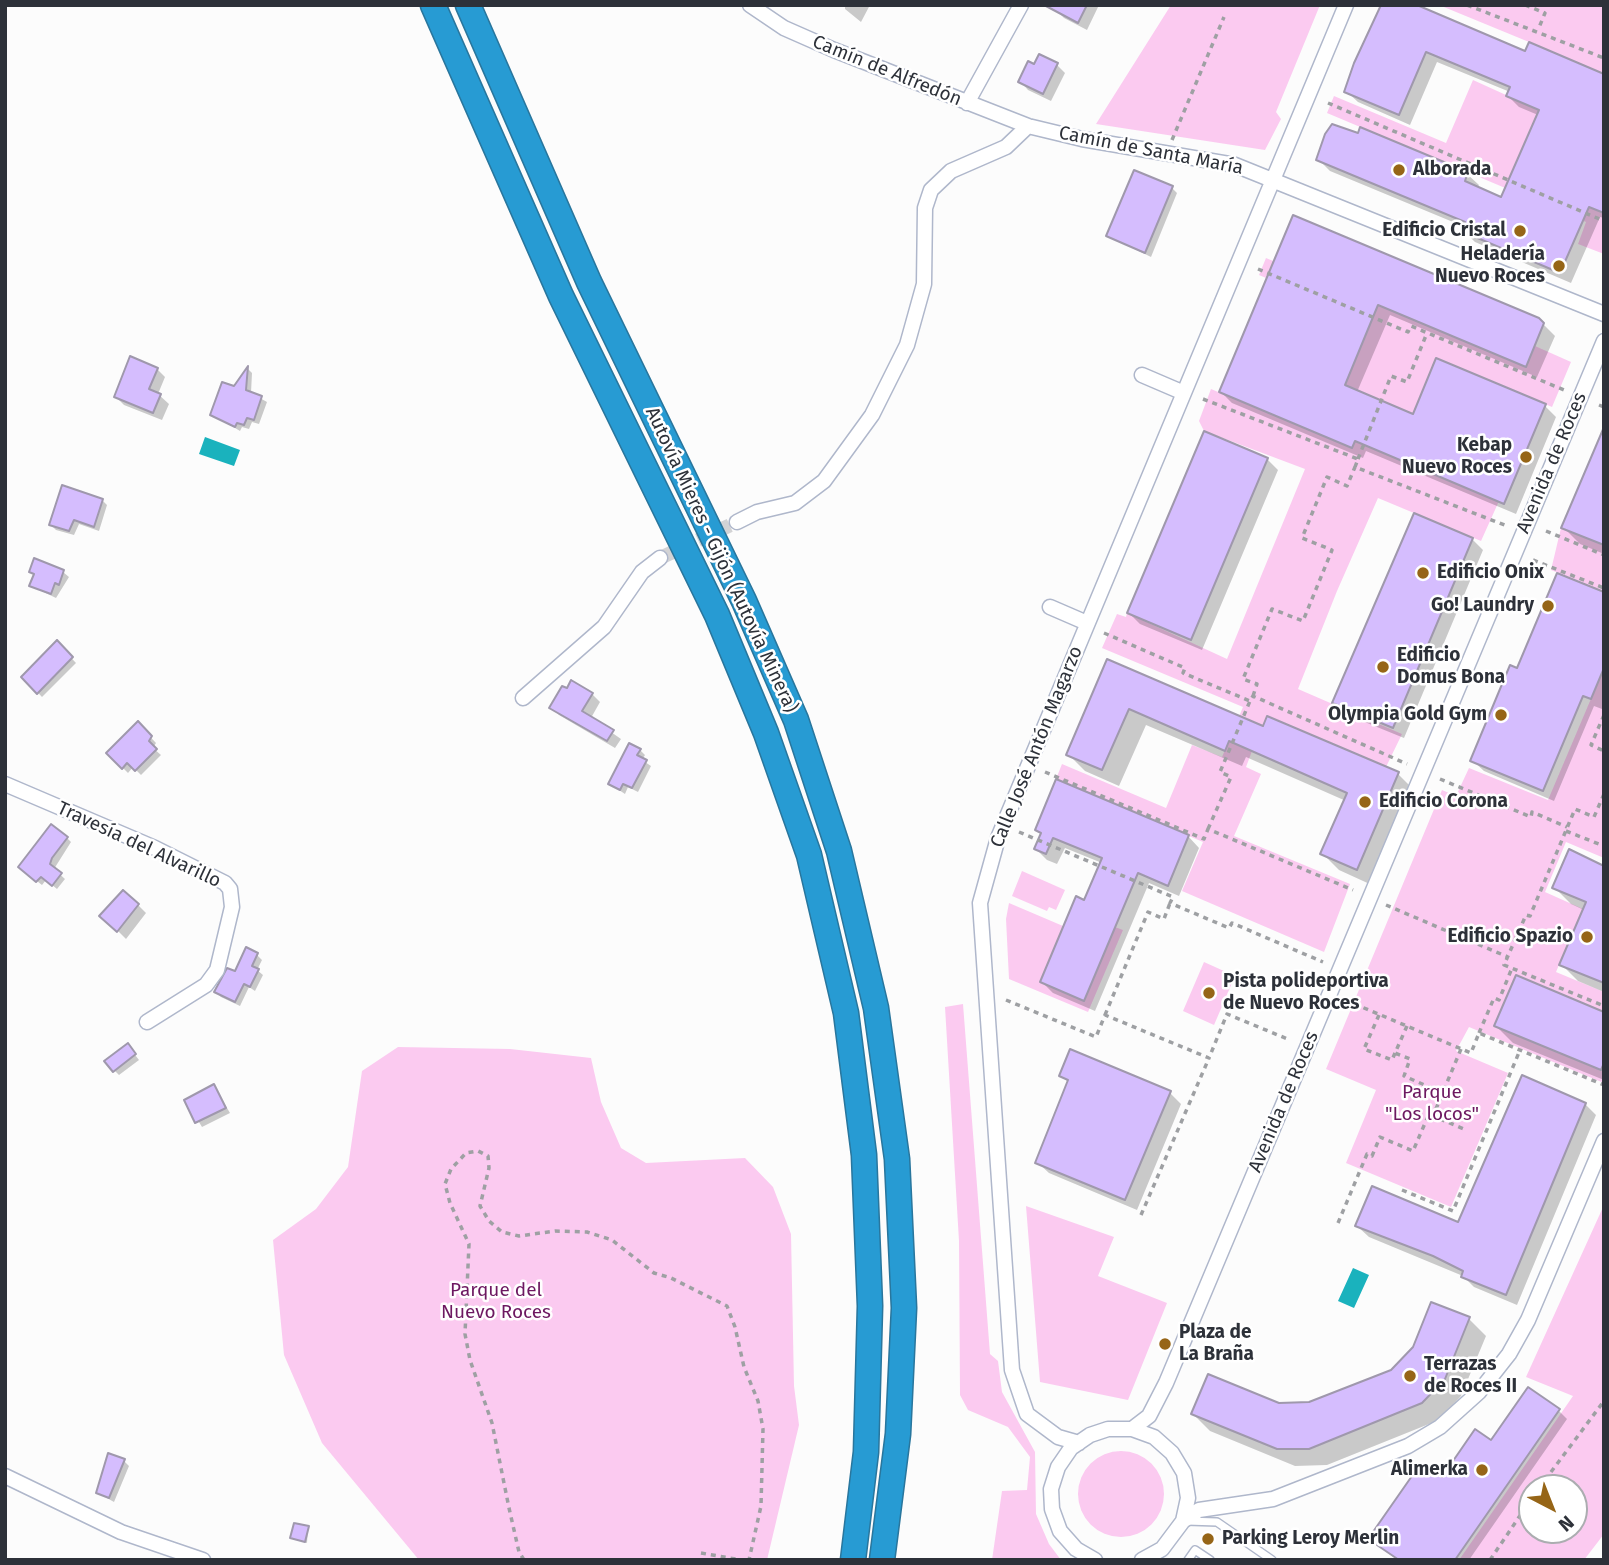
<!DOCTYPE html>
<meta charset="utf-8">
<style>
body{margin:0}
#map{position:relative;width:1609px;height:1565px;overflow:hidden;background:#fcfcfc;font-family:"Fira Sans",sans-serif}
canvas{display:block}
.frame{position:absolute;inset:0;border:7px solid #2d3139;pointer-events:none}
.north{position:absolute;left:1518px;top:1474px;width:70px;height:70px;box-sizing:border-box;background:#fff;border:2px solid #abadb0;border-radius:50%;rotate:138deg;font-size:19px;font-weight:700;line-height:28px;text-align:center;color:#2d3139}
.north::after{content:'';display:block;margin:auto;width:24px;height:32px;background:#966517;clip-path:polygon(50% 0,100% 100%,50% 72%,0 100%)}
</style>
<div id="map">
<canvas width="1609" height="1565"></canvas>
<div class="frame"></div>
<div class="north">N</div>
</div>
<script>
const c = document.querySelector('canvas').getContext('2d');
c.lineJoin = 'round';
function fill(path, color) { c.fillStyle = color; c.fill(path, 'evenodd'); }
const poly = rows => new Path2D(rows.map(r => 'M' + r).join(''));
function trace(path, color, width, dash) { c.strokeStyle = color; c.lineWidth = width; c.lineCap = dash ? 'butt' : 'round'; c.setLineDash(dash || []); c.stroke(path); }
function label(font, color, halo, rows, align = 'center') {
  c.font = font + ' "Fira Sans",sans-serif'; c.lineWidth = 5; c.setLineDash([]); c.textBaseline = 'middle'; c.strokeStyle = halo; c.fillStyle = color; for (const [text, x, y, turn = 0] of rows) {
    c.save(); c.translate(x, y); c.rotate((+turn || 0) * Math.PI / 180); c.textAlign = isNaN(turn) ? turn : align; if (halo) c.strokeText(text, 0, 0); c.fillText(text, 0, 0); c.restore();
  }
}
fill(poly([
 [1171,5,1320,5,1276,112,1281,119,1265,150,1096,124],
 [1439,5,1604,5,1604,74,1529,42],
 [1473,80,1539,110,1511,174,1604,213,1604,254,1578,244,1586,222,1327,113,1334,96,1446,143],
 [1266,258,1525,367,1535,346,1571,362,1552,407,1436,358,1413,414,1387,403,1499,501,1481,541,1378,498,1337,591,1298,689,1402,734,1386,767,1267,717,1252,751,1246,767,1261,774,1234,836,1350,884,1324,952,1182,891,1203,842,1056,779,1062,764,1166,808,1192,745,1222,757,1243,707,1102,648,1117,614,1126,617,1127,613,1227,659,1305,469,1204,431,1199,421,1211,389,1352,448,1345,385,1371,322,1259,275],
 [1561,528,1604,545,1604,592,1551,570],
 [1604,668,1604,858,1566,842,1545,892,1583,909,1556,972,1604,992,1604,1012,1495,1026,1604,1072,1604,1083,1469,1027,1456,1051,1508,1073,1451,1207,1346,1163,1376,1090,1326,1069,1442,790,1456,796,1469,768,1548,800],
 [1022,871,1065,890,1056,910,1049,907,1047,911,1012,896],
 [1009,903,1063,926,1040,982,1084,1001,1115,927,1123,930,1088,1012,1009,979,1006,919],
 [1204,962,1235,976,1214,1025,1183,1011],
 [963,1004,990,1354,998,1361,1002,1392,1035,1452,1036,1514,1049,1544,1061,1560,992,1560,1002,1491,1027,1490,1030,1457,1008,1427,968,1410,960,1395,959,1241,945,1007],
 [398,1047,510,1049,591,1058,601,1102,621,1148,646,1163,745,1158,773,1187,791,1234,794,1386,799,1425,767,1560,419,1560,322,1443,284,1355,273,1240,316,1209,348,1167,362,1071],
 [1604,1205,1604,1534,1584,1560,1459,1560,1573,1396,1526,1377],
 [1532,1488,1574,1488,1574,1530,1532,1530],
 [1026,1206,1114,1237,1098,1276,1167,1303,1128,1400,1040,1382],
 '1078 1494a43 43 0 1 1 86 0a43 43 0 1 1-86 0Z'
]), '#fbcaf0');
fill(poly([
 [205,437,240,450,234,466,199,454],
 [1353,1268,1369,1275,1354,1308,1338,1301]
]), '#1ab2bd');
fill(poly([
 [845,5,870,5,861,22,845,9],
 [1058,5,1099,5,1087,30,1064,18,1056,10],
 [1382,5,1604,76,1604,218,1600,217,1571,283,1475,242,1464,231,1465,227,1330,171,1318,159,1467,174,1479,185,1477,189,1502,199,1538,115,1519,107,1508,96,1510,92,1437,62,1410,125,1358,102,1346,91],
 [1057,65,1065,73,1051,101,1028,90,1020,81],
 [1172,188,1177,193,1151,257,1108,236],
 [1294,217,1538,319,1555,336,1537,377,1390,315,1357,392,1414,416,1545,406,1556,417,1516,514,1366,451,1363,458,1232,403,1221,392],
 [157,369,165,377,158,394,169,404,162,420,124,405,116,397],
 [248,369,252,373,251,393,267,402,259,424,252,422,249,429,242,427,240,431,212,414],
 [1604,431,1604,554,1580,544,1563,527],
 [1267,459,1278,470,1202,650,1140,624,1129,613],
 [102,500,107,505,99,531,79,524,74,535,56,530,51,525],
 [1472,539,1483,550,1404,738,1345,714,1334,703],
 [31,571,63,572,69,577,56,598,31,586,35,575],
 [1604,594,1604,704,1602,709,1594,706,1554,801,1484,771,1472,760,1518,670],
 [59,645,76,663,42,697,23,677],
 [1108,661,1264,728,1398,774,1415,791,1374,886,1339,870,1322,853,1346,801,1246,757,1242,766,1146,725,1119,786,1085,771,1068,754],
 [592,694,600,702,591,718,621,739,615,748,559,715,551,707],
 [138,724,156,743,153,748,161,755,141,775,133,767,128,773,108,753],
 [640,750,645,755,642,760,651,766,638,792,628,787,625,794,610,784],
 [1057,782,1188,836,1199,848,1179,896,1149,883,1095,1011,1053,993,1042,982,1085,902,1102,863,1065,848,1057,864,1047,860,1036,849,1042,835,1037,830],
 [67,838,71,842,54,869,65,879,57,889,46,880,42,885,24,871],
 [1604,867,1604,992,1578,981,1561,964,1584,910,1571,904,1554,887],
 [138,905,146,913,126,939,102,915],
 [257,955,262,960,257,970,263,975,255,991,249,987,240,1006,221,997,216,992],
 [1604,1014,1604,1080,1513,1043,1496,1026],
 [132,1051,139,1060,119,1075,114,1070],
 [1061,1075,1170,1093,1181,1104,1137,1210,1049,1173,1037,1162,1069,1083],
 [214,1086,230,1113,202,1127,186,1101],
 [1585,1104,1596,1115,1517,1305,1474,1287,1463,1276,1369,1237,1357,1226,1459,1225],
 [1469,1319,1486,1336,1461,1396,1439,1420,1327,1465,1295,1466,1210,1431,1193,1414,1310,1404,1392,1371],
 [1559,1411,1567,1419,1469,1560,1397,1560,1371,1539,1491,1442],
 [124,1461,129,1466,114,1502,98,1493],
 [308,1528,307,1543,292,1538]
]), '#0003');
const building = poly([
 [1044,5,1087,5,1078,23,1044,5],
 [1381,5,1417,5,1525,51,1529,42,1604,74,1604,213,1589,207,1560,273,1461,231,1465,222,1316,160,1325,134,1332,124,1358,133,1360,127,1468,172,1465,181,1501,197,1539,110,1506,96,1510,87,1426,52,1399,115,1344,92,1354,63,1381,5],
 [1039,54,1058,63,1043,94,1018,82,1028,61,1034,64,1039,54],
 [1134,170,1173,186,1145,253,1106,236,1134,170],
 [1293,215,1539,318,1544,323,1526,367,1378,305,1345,385,1413,414,1436,358,1546,404,1504,504,1355,441,1352,448,1219,392,1293,215],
 [130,356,158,368,149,389,161,394,153,413,114,397,130,356],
 [248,366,246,390,262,396,254,420,247,418,244,425,237,423,235,427,210,415,222,382,234,386,248,366],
 [1604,427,1604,545,1561,528,1604,427],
 [1204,431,1268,458,1191,640,1127,613,1204,431],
 [62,485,103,499,94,527,74,520,69,531,49,525,62,485],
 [1414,513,1473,538,1393,728,1332,703,1414,513],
 [34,558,64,570,59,585,55,583,51,594,29,586,34,574,29,572,34,558],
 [1557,573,1604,592,1604,668,1591,699,1583,696,1543,791,1470,761,1510,665,1517,668,1557,573],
 [57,640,73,657,37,694,21,677,57,640],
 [1107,659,1263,726,1267,716,1399,772,1357,870,1320,854,1347,793,1229,741,1225,751,1129,709,1102,770,1066,755,1107,659],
 [571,680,593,693,582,711,614,730,607,741,549,708,562,686,567,688,571,680],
 [138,721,152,736,149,741,157,749,135,771,127,763,122,769,106,753,138,721],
 [629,743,641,749,637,755,647,760,632,788,623,784,620,790,608,784,629,743],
 [1056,779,1189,835,1168,886,1138,873,1084,1001,1040,982,1076,896,1084,900,1102,858,1053,838,1046,854,1034,849,1041,833,1035,830,1056,779],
 [51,824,68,837,52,858,50,864,62,873,52,886,41,877,36,882,18,867,51,824],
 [1569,849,1604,866,1604,983,1559,965,1586,902,1552,888,1569,849],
 [123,890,139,904,117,932,99,916,123,890],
 [246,947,258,953,252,966,259,969,250,987,244,984,235,1002,214,992,227,968,235,971,246,947],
 [1516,975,1604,1012,1604,1063,1601,1070,1494,1026,1516,975],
 [128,1043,136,1054,113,1072,104,1061,128,1043],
 [1070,1049,1171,1091,1125,1200,1035,1163,1068,1080,1059,1076,1070,1049],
 [1522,1075,1586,1103,1506,1295,1461,1277,1463,1271,1433,1256,1355,1226,1372,1186,1458,1222,1522,1075],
 [214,1084,226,1108,195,1123,184,1100,214,1084],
 [1431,1302,1470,1317,1445,1379,1422,1403,1309,1449,1277,1449,1191,1414,1208,1374,1279,1403,1309,1402,1391,1370,1413,1347,1431,1302],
 [1528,1387,1560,1409,1455,1560,1399,1560,1368,1539,1421,1463,1442,1477,1475,1429,1491,1440,1528,1387],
 [108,1453,125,1459,109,1498,96,1493,108,1453],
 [294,1523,309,1526,305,1542,290,1538,294,1523]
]);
fill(building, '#d5bdfe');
trace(building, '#9f98ac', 2);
trace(poly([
 [660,558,737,522]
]), '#d3d3d5', 14, [14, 7]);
const lane = poly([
 [1187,1521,1217,1522,1272,1560],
 [1188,1560,1195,1550,1210,1560]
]);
const street = poly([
 [750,5,784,28,834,50,1028,126,1082,139,1235,165,1604,314],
 [967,103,1021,5],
 [1142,375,1184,393],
 [737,522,757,512,795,503,824,481,872,415,907,345,924,284,925,208,931,190,951,171,1006,147,1028,126],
 [1050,607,1087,623],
 [523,698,604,627,642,572,660,558],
 [5,784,155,848,225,883,230,889,232,907,217,970,206,985,147,1022],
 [1132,1429,1149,1416,1166,1383,1604,341],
 [1079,1443,1058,1437,1027,1414,1012,1370,980,903,998,838,1346,5],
 [5,1476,121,1532,203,1560],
 [1183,1521,1199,1510,1273,1499,1408,1446,1440,1427,1479,1392,1509,1354,1528,1320,1604,1141],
 [1095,1560,1076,1549,1060,1531,1052,1509,1051,1489,1058,1467,1071,1448,1090,1435,1108,1429,1132,1429,1154,1437,1172,1453,1184,1473,1188,1498,1183,1521,1162,1549,1142,1560]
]);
const highway = poly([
 [433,5,561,296,717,615,766,733,809,855,846,1013,864,1155,870,1306,866,1452,853,1560],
 [468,5,589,282,744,601,796,720,839,851,876,1008,897,1159,904,1308,898,1434,882,1560]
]);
trace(lane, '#afb7cb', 10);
trace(street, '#afb7cb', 17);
trace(highway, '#29769d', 27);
trace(poly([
 [1467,5,1604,58],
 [1525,5,1545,13,1538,30],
 [1328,103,1604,221],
 [1172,140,1224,17],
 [1258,269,1408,332,1411,326,1564,390],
 [1203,399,1358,459,1355,467,1507,526],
 [1599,405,1604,407],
 [1358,459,1391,376,1407,382,1427,333],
 [1546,531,1604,555],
 [1533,560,1604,588],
 [1104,633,1185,668,1183,673,1250,701,1253,696,1407,764],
 [1253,696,1257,684,1243,679,1272,609,1303,621,1332,550,1302,538,1327,477,1347,486,1355,467],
 [1604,715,1591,745,1604,751],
 [1045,772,1204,839,1208,829,1353,890],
 [1440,779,1531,817,1532,812,1567,827],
 [1604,794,1594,817,1575,809,1530,916,1526,915,1504,965,1604,1006],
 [1208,829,1231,777,1220,772,1250,701],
 [1566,831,1604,846],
 [1019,832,1173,897,1170,903,1229,928,1232,923,1323,962],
 [1386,905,1508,957],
 [1006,1000,1096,1037,1105,1015,1209,1058,1227,1014,1290,1040],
 [1345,1000,1471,1053,1479,1033,1604,1085],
 [1105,1015,1148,912,1164,919,1170,903],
 [1379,1015,1364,1049,1392,1060,1395,1053],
 [1407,1026,1395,1053,1410,1059,1404,1076,1443,1093],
 [1479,1033,1494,998,1499,1000,1512,968],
 [1461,1049,1433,1116,1464,1129],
 [1402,1190,1453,1211,1520,1050],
 [1141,1215,1209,1058],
 [1338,1223,1367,1154,1372,1156,1380,1137,1413,1151,1429,1114,1433,1116],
 [1539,1488,1604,1401],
 [701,1553,741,1560],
 [524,1560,519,1552,509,1508,492,1423,470,1360,465,1334,469,1244,450,1203,445,1184,451,1169,466,1153,478,1151,488,1156,489,1168,480,1206,489,1221,502,1232,519,1236,555,1231,587,1232,612,1240,654,1273,671,1278,727,1306,735,1327,744,1367,758,1401,763,1429,761,1506,749,1560],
 [1490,1560,1532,1498]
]), '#9ea0a3', 3.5, [5, 5]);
trace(lane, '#fff', 7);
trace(street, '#fff', 14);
trace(highway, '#279bd3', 24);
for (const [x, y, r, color] of [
 [1399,170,7,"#966517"],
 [1520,231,7,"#966517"],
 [1559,266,7,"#966517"],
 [1526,457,7,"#966517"],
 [1423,573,7,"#966517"],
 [1548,606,7,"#966517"],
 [1383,667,7,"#966517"],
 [1501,715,7,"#966517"],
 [1365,802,7,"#966517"],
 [1587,937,7,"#966517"],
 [1209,993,7,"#966517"],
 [1165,1344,7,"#966517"],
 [1410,1376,7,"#966517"],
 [1482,1470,7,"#966517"],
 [1208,1539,7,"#966517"]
]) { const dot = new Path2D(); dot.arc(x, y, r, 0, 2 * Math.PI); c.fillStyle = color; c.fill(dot); trace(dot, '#fff', 2.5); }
label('19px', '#2d3139', '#fff', [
 ["Camín de Alfredón",887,71,22],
 ["Camín de Santa María",1151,151,11],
 ["Avenida de Roces",1552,463,-67],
 ["Autovía Mieres - Gijón (Autovía Minera)",721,560,65],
 ["Calle José Antón Magarzo",1037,747,-68],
 ["Travesía del Alvarillo",139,845,25],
 ["Avenida de Roces",1284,1102,-67]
]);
label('bold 19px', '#2d3139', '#fff', [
 ["Alborada",1413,170],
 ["Edificio Cristal",1506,231,"right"],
 ["Heladería",1545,255,"right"],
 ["Nuevo Roces",1545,277,"right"],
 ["Kebap",1512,446,"right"],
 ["Nuevo Roces",1512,468,"right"],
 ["Edificio Onix",1437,573],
 ["Go! Laundry",1534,606,"right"],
 ["Edificio",1397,656],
 ["Domus Bona",1397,678],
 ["Olympia Gold Gym",1487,715,"right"],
 ["Edificio Corona",1379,802],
 ["Edificio Spazio",1573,937,"right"],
 ["Pista polideportiva",1223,982],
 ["de Nuevo Roces",1223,1004],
 ["Plaza de",1179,1333],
 ["La Braña",1179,1355],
 ["Terrazas",1424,1365],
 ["de Roces II",1424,1387],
 ["Alimerka",1468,1470,"right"],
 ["Parking Leroy Merlin",1222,1539]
], 'left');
label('19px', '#6d1861', '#fff', [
 ["Parque",1432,1093],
 ["\"Los locos\"",1432,1115],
 ["Parque del",496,1291],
 ["Nuevo Roces",496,1313]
]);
</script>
